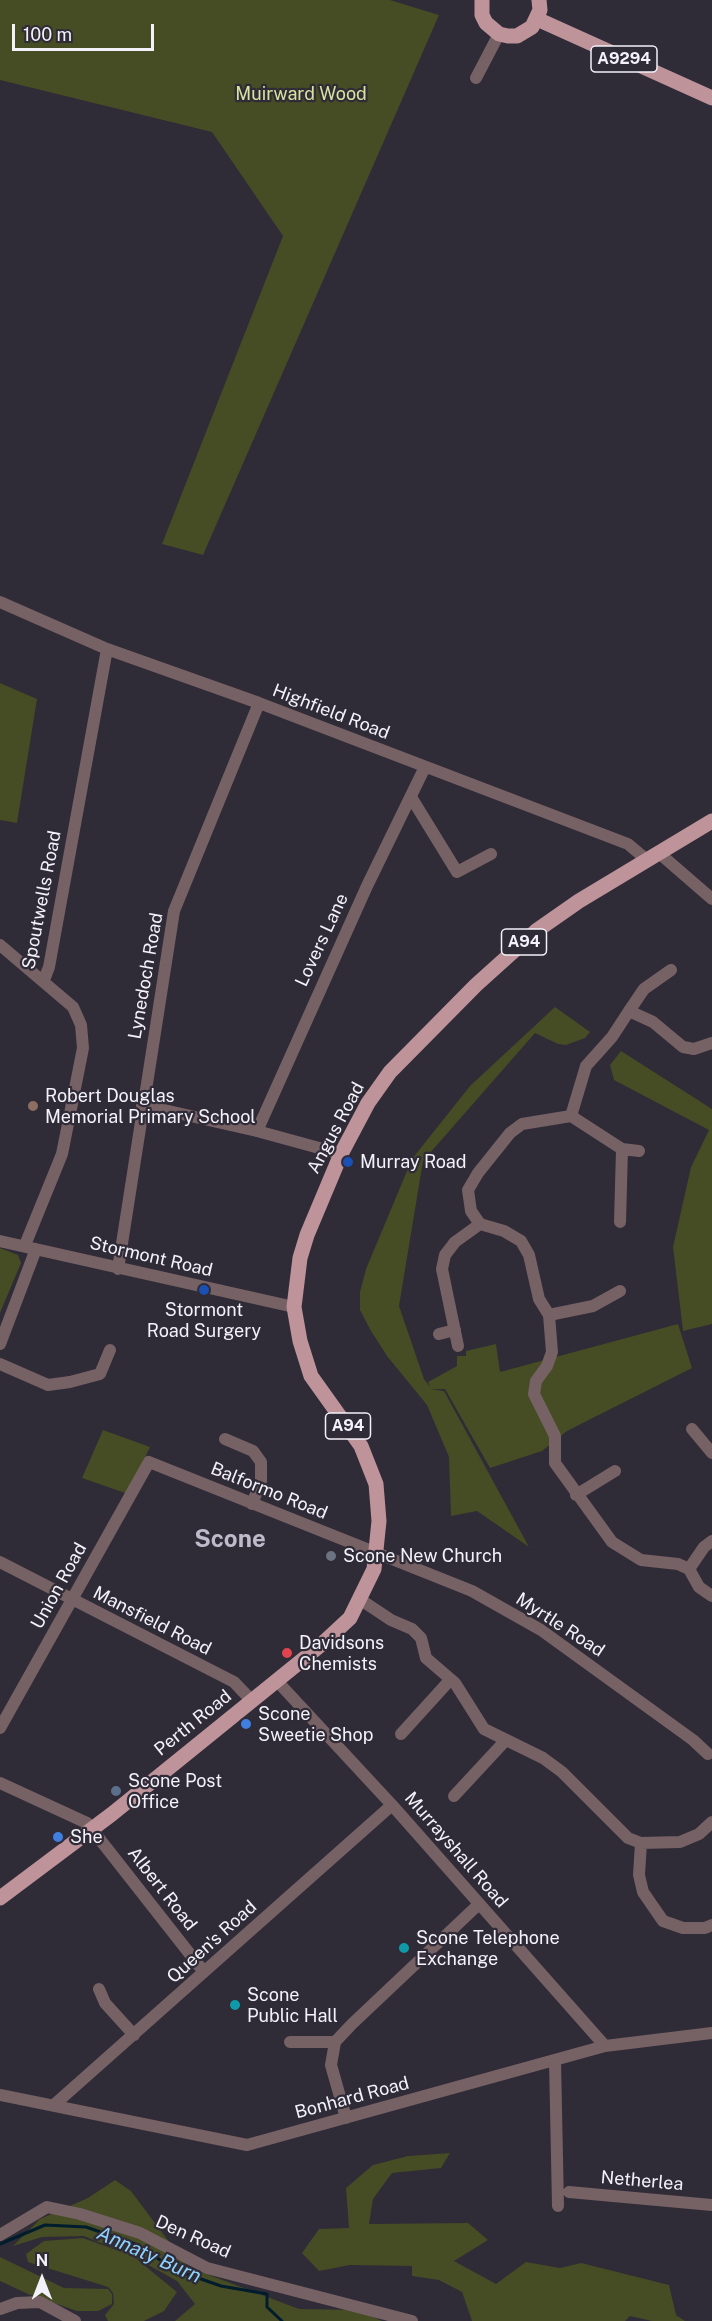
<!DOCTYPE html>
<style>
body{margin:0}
#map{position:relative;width:712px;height:2321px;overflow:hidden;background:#2f2b37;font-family:"Public Sans",sans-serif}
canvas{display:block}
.north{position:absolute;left:12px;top:2249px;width:60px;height:60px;-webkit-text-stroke:4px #2f2b37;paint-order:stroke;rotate:0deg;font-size:16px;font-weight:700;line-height:24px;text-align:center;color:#f3f1f9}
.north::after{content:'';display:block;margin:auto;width:21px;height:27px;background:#f3f1f9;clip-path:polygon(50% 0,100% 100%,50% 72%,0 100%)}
.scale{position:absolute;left:12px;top:24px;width:142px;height:27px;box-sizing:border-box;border:3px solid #f3f1f9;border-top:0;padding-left:8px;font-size:18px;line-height:21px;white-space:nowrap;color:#f3f1f9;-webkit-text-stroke:4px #2f2b37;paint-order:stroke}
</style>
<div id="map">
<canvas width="712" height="2321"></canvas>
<div class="north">N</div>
<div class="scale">100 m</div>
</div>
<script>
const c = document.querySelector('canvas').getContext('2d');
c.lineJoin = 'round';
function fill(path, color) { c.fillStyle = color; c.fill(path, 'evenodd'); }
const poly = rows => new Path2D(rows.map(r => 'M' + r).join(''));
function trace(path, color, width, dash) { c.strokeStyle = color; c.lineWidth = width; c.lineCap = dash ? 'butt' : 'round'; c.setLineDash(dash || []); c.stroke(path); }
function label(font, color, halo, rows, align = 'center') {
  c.font = font + ' "Public Sans",sans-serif'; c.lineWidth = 4.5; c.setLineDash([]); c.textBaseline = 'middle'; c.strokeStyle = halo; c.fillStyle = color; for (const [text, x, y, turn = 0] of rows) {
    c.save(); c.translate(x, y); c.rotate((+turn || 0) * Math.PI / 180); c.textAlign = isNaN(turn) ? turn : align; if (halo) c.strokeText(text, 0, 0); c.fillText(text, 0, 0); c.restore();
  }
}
fill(poly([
 [0,0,390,0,439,15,203,555,162,544,283,236,212,132,0,80],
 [0,683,37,699,17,823,0,820],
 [555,1007,590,1032,585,1038,566,1045,558,1044,535,1033,423,1161,399,1306,424,1379,430,1387,428,1382,457,1366,457,1356,466,1356,466,1351,496,1344,500,1372,678,1324,692,1368,567,1431,542,1451,490,1468,445,1389,431,1389,444,1391,529,1547,477,1511,451,1516,449,1457,427,1405,387,1356,371,1331,360,1310,360,1292,366,1269,412,1159,470,1086],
 [621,1051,712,1109,712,1324,683,1331,673,1247,691,1167,709,1130,614,1080,610,1065],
 [0,1248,18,1255,21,1263,0,1313],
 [103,1430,150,1447,128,1494,82,1478],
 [450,2153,441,2168,392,2173,373,2199,369,2224,468,2223,488,2240,454,2261,496,2284,526,2262,560,2268,581,2263,669,2285,676,2315,685,2321,652,2321,630,2316,625,2321,472,2321,462,2292,439,2280,412,2276,412,2266,350,2265,319,2271,302,2253,319,2229,349,2228,346,2188,373,2165,408,2156],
 [115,2180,131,2191,188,2267,299,2309,359,2310,382,2321,175,2321,195,2304,177,2281,134,2257,177,2292,164,2311,144,2321,108,2321,105,2315,114,2304,113,2293,108,2287,28,2262,26,2254,44,2241,83,2238,127,2254,84,2236,42,2237,13,2246,40,2219,88,2198],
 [0,2257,64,2288,108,2289,112,2294,112,2304,98,2311,77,2311,28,2294,0,2281]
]), '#464c24');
trace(poly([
 [0,2244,45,2225,86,2227,138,2245,175,2270,221,2286,267,2294,267,2307,282,2321]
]), '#001d2d', 3);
trace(poly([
 [476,78,499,34],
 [0,602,107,649,259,703,628,844,647,860],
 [411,797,457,872,491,854],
 [659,853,712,899],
 [0,945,73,1007,81,1025,83,1048,62,1154,25,1245],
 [44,980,49,967,107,649],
 [629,1011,644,989,671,970],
 [712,1043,694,1049,683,1047,653,1022,629,1011,612,1037,586,1066,571,1116,522,1124,510,1133,478,1173,468,1190,471,1211,480,1224,504,1231,521,1241,529,1255,539,1299,549,1315,552,1352,547,1366,536,1381,534,1394,555,1436,555,1463,612,1542,641,1560,678,1564,689,1569,699,1587,712,1596],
 [142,1105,257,1131,341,1154],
 [571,1116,622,1149,620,1222],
 [257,1131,367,886,425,767],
 [622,1149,639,1151],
 [0,1241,294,1307],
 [118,1269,174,911,259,703],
 [549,1315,593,1306,620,1291],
 [439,1334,455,1330],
 [0,1344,36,1249],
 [458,1346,442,1269,445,1255,455,1242,480,1224],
 [0,1364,48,1385,70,1382,100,1374,110,1350],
 [692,1429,712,1453],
 [225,1439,253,1451,261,1462,261,1481,252,1504],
 [576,1495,615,1471],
 [0,1562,234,1682,252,1701],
 [689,1569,704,1547,712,1541],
 [361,1600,391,1620,412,1629,421,1638,426,1658,455,1683,484,1729,543,1758,562,1772,628,1838,641,1843,680,1842,699,1834,712,1822],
 [277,1681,392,1805,605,2046],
 [0,1728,149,1462,472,1591,541,1630,693,1740,708,1754],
 [401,1734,450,1680],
 [0,1783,87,1823,204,1972],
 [454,1796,505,1741],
 [641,1843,639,1875,643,1892,663,1921,683,1928,705,1928,712,1925],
 [99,1989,105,2003,134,2035],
 [290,2042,335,2042],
 [555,2060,558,2206],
 [0,2095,247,2145,605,2046,712,2033],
 [55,2104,392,1805],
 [346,2118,331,2065,335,2042,352,2024,479,1904],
 [569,2192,712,2205],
 [0,2235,47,2207,80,2214,140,2233,207,2268,412,2321],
 [0,2309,17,2303,40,2302,75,2321]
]), '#766164', 12);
trace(poly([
 [482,0,482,15,486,23,499,34,508,36,517,36,532,27,540,10,539,0],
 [537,19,712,98],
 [0,1898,112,1814,322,1644,350,1618,374,1569,379,1521,376,1484,361,1446,311,1376,300,1341,294,1307,300,1258,307,1235,341,1154,368,1103,390,1072,476,985,536,931,579,901,712,821]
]), '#be939a', 15);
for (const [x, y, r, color] of [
 [33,1106,6,"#8d6e63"],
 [348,1162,6,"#1a4fb4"],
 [204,1290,6,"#1a4fb4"],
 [331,1556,6,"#6b7280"],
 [287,1653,6,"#e0444e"],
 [246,1724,6,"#3f7fe0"],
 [116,1791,6,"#5c6f8a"],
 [58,1837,6,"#3f7fe0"],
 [404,1948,6,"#0f9aa8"],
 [235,2005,6,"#0f9aa8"]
]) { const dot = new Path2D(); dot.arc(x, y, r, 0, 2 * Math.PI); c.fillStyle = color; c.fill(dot); trace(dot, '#2f2b37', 2); }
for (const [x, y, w] of [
 [624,59,66],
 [524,942,45],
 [348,1426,45]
]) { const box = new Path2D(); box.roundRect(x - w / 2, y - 13, w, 26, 4.5); c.fillStyle = '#2f2b37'; c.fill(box); trace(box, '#f3f1f9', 1.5); }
label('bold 16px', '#f3f1f9', null, [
 ["A9294",624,59],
 ["A94",524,942],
 ["A94",348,1426]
]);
label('18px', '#d8e39e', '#2f2b37', [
 ["Muirward Wood",301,94]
]);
label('18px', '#f3f1f9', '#2f2b37', [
 ["Highfield Road",331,712,21],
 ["Spoutwells Road",42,900,-79],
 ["Lovers Lane",322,940,-65],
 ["Lynedoch Road",146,976,-80],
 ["Angus Road",336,1128,-62],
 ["Stormont Road",151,1257,13],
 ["Balformo Road",269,1491,22],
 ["Union Road",59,1586,-61],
 ["Mansfield Road",152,1621,27],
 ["Myrtle Road",560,1625,33],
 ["Perth Road",193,1723,-39],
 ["Murrayshall Road",456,1850,49],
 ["Albert Road",162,1889,52],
 ["Queen's Road",212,1942,-42],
 ["Bonhard Road",352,2098,-15],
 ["Netherlea",642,2181,5],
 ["Den Road",193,2237,24]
]);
label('18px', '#f3f1f9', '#2f2b37', [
 ["Robert Douglas",45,1096],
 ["Memorial Primary School",45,1117],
 ["Murray Road",360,1162],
 ["Stormont",204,1310,"center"],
 ["Road Surgery",204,1331,"center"],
 ["Scone New Church",343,1556],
 ["Davidsons",299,1643],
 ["Chemists",299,1664],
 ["Scone",258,1714],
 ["Sweetie Shop",258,1735],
 ["Scone Post",128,1781],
 ["Office",128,1802],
 ["She",70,1837],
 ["Scone Telephone",416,1938],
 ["Exchange",416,1959],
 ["Scone",247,1995],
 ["Public Hall",247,2016]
], 'left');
label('italic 20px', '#8fd3fd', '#2f2b37', [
 ["Annaty Burn",149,2255,24]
]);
label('bold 24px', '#c0bbcb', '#2f2b37', [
 ["Scone",230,1540]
]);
</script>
